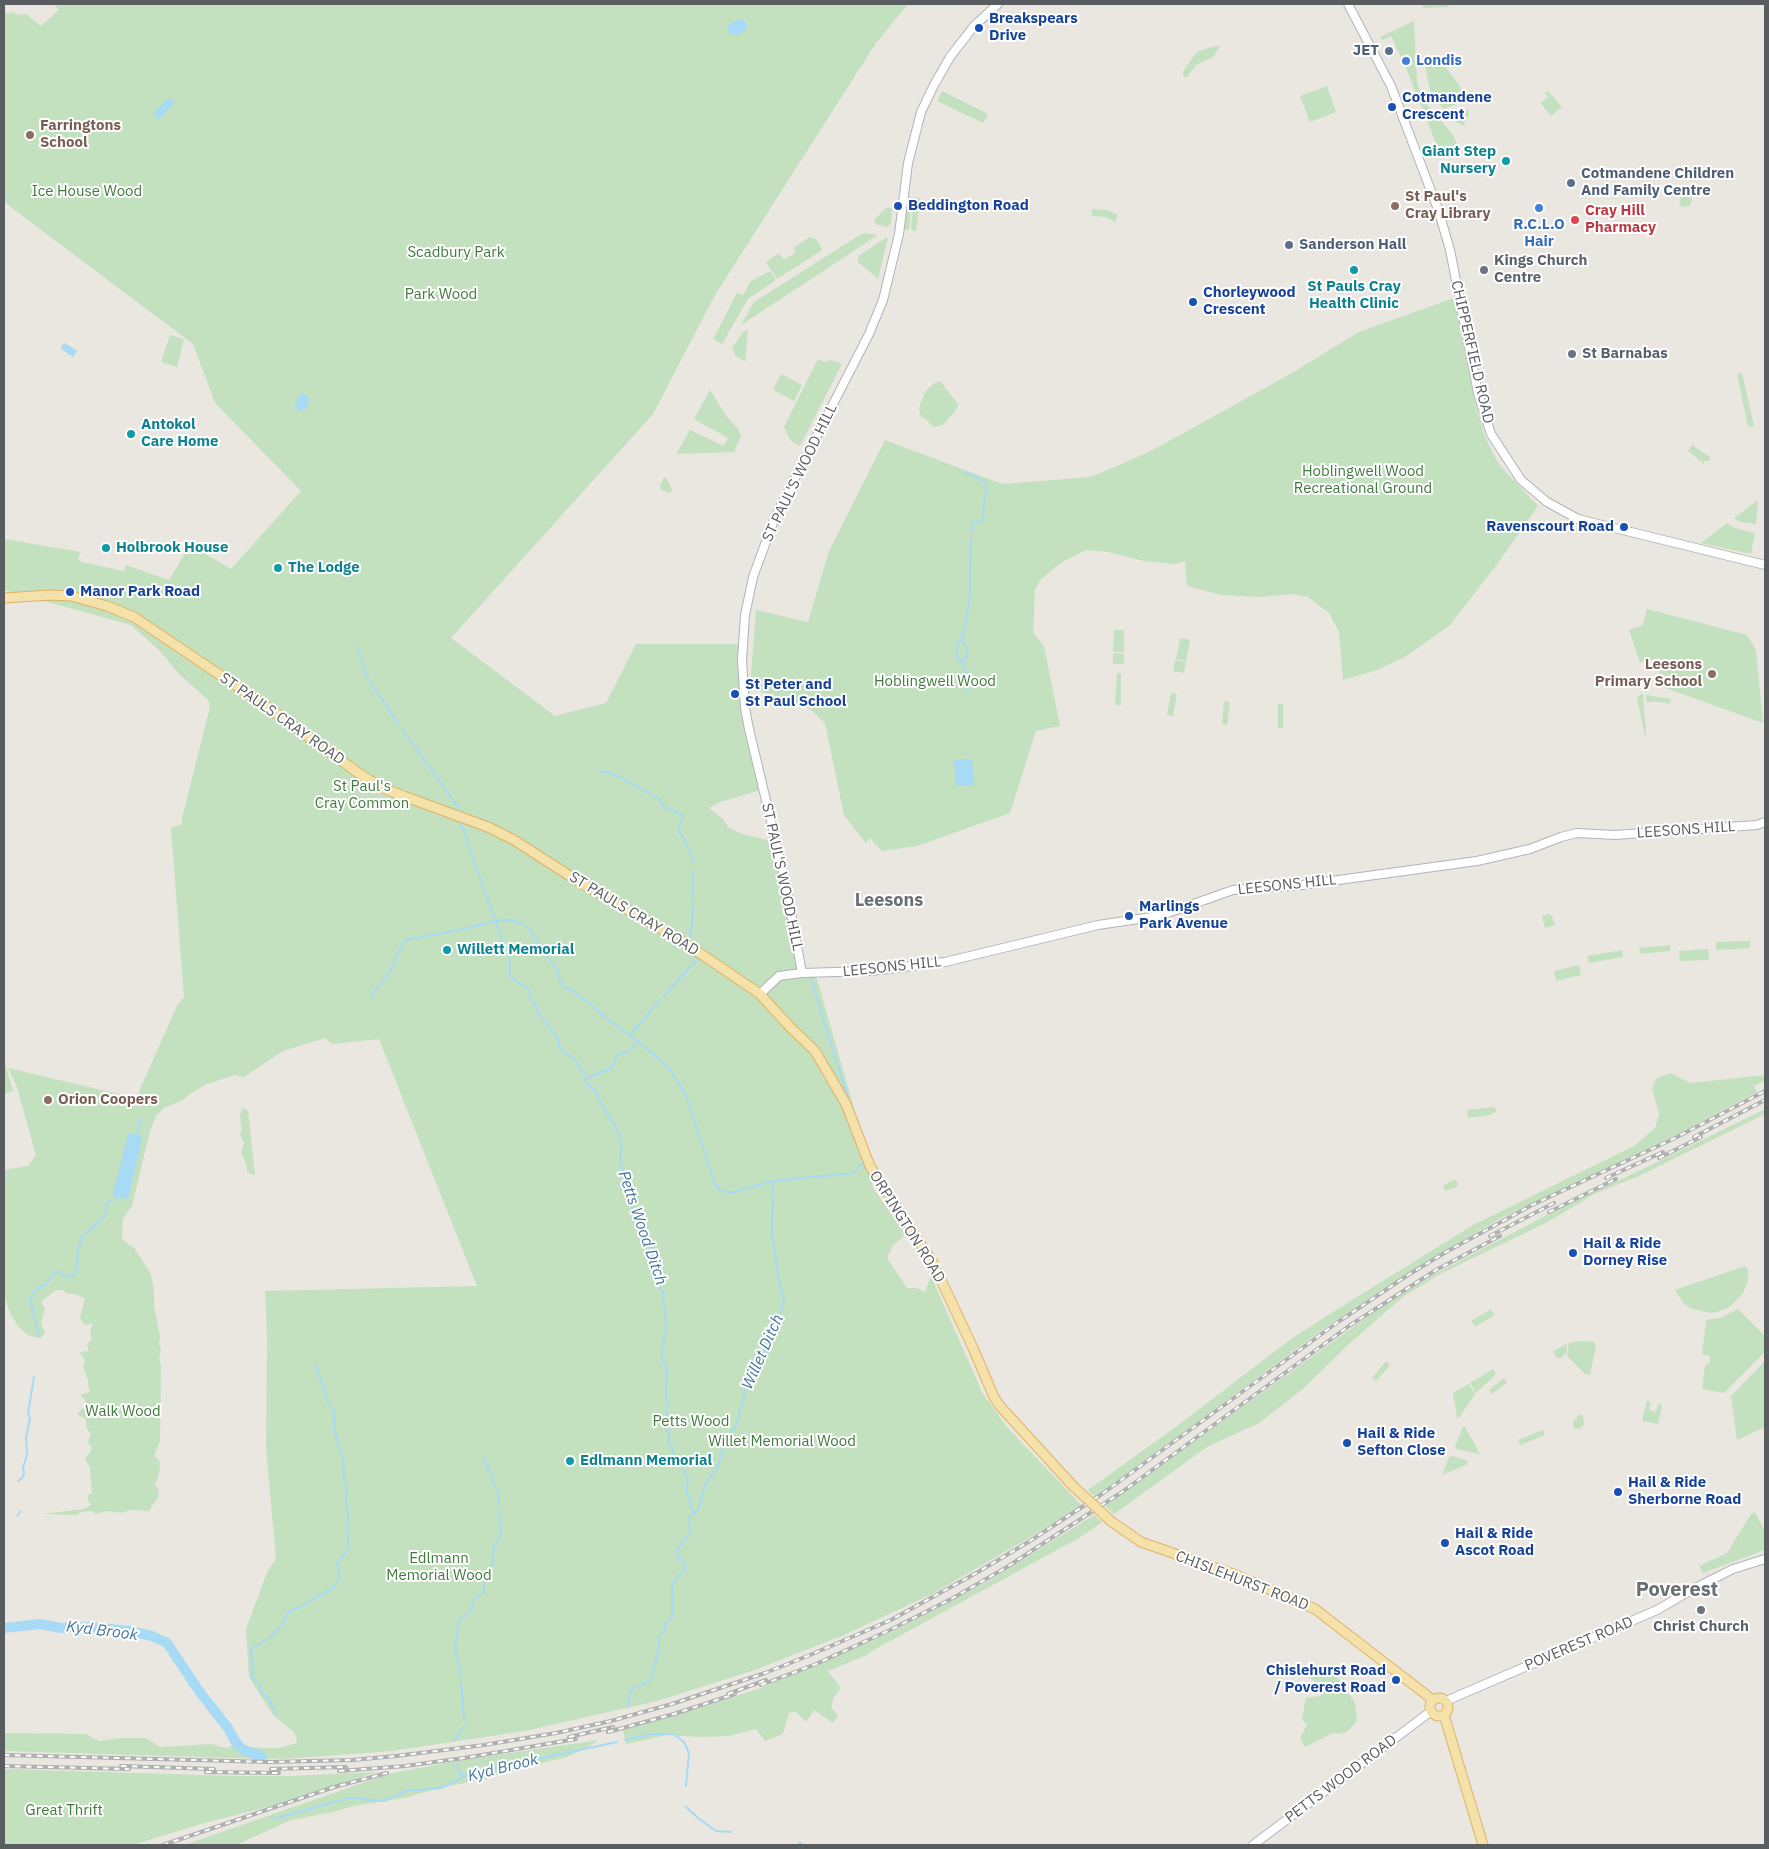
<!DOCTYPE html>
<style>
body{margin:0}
#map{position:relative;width:1769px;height:1849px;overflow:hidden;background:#eae7e1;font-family:"IBM Plex Sans",sans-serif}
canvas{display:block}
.frame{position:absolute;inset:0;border:5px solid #595d60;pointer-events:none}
</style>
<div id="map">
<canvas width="1769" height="1849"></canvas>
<div class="frame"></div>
</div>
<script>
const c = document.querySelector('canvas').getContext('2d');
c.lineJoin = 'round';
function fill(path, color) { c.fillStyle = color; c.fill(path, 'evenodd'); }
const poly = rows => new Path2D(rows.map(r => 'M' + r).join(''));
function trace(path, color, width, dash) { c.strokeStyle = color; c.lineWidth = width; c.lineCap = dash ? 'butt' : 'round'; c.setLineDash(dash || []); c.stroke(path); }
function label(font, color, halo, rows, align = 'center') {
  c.font = font + ' "IBM Plex Sans",sans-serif'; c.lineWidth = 4; c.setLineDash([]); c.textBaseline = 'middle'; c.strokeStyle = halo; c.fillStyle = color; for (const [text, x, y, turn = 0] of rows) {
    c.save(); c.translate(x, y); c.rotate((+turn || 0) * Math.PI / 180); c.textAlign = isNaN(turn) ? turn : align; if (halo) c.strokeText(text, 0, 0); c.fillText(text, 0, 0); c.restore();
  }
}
fill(poly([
 [53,4,908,4,876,43,715,295,653,414,451,638,555,716,606,703,636,644,739,644,739,678,742,710,761,790,720,802,709,808,722,818,729,828,743,834,771,841,795,953,803,976,816,976,860,1129,853,1133,872,1181,873,1188,906,1235,893,1245,887,1258,907,1288,917,1288,925,1292,931,1276,982,1392,1006,1426,1082,1506,1027,1539,932,1594,844,1635,755,1670,657,1701,525,1731,392,1751,299,1758,267,1759,4,1751,4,1733,86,1734,99,1741,119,1738,146,1738,160,1747,211,1744,227,1748,232,1745,260,1748,278,1748,297,1743,295,1733,273,1715,249,1677,246,1629,268,1570,276,1559,266,1448,267,1337,265,1291,477,1286,379,1039,332,1044,325,1038,283,1051,244,1077,235,1075,207,1084,190,1094,183,1100,164,1108,156,1116,150,1131,132,1206,123,1219,122,1239,135,1249,151,1274,154,1291,154,1305,160,1336,159,1343,161,1350,159,1359,161,1365,160,1441,154,1456,159,1460,160,1466,158,1479,154,1484,158,1488,159,1496,149,1511,130,1510,121,1513,107,1511,96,1514,91,1511,81,1512,77,1515,42,1514,84,1509,91,1505,87,1498,89,1494,92,1493,90,1467,85,1459,92,1449,88,1442,91,1434,86,1427,86,1419,77,1414,87,1404,84,1399,80,1395,90,1392,88,1384,88,1380,83,1366,85,1363,84,1358,79,1353,84,1351,89,1352,87,1344,92,1339,90,1331,93,1323,86,1325,82,1322,80,1318,85,1298,74,1294,67,1294,63,1290,56,1290,41,1302,45,1308,41,1324,45,1332,41,1338,29,1336,18,1326,10,1313,4,1296,4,1170,28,1166,36,1155,17,1087,8,1068,136,1098,177,1006,184,997,171,828,182,824,182,818,210,707,209,701,178,673,160,651,131,625,4,590,4,539,81,552,78,559,81,562,124,571,126,565,169,580,190,545,231,569,301,491,215,403,193,344,4,202,4,10,8,14,13,12,18,15,26,14,41,26,59,10],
 [1423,4,1448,4,1449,7,1423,8],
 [1414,21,1417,83,1427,105,1453,135,1458,146,1440,153,1406,68,1413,64,1408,54,1401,57,1391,36,1382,40,1380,37],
 [1220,46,1213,57,1196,65,1186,78,1183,75,1183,71,1197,52,1211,47],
 [1434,58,1447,69,1469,99,1444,109,1439,104,1430,90,1425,67,1425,59],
 [1327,86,1336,112,1310,122,1300,96],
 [942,91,988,114,983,123,937,101],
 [1548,91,1562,107,1551,116,1541,103,1548,97,1545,93],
 [1468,109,1469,112,1464,126,1457,123,1452,118,1453,115],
 [1690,193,1692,200,1690,206,1682,207,1679,202,1681,197],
 [907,197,912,198,909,230,903,229],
 [914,197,920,198,916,231,913,231,911,228],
 [887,207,892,209,891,224,887,227,875,224,875,219],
 [1092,209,1107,210,1118,215,1115,222,1106,217,1092,216],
 [863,233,878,235,741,325,754,302],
 [810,237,816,239,822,249,821,251,777,279,766,262,779,253,784,260,796,252,793,248],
 [886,238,888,238,878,279,858,262,858,256],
 [770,271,776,280,748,299,722,344,713,339,737,293,743,295,751,281],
 [1454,298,1473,394,1485,437,1497,461,1506,472,1538,506,1498,563,1450,625,1405,657,1377,670,1343,680,1339,632,1329,613,1308,597,1292,594,1260,597,1221,595,1187,586,1185,561,1174,564,1144,561,1108,552,1086,550,1062,562,1041,579,1035,589,1033,633,1044,646,1060,726,1036,731,1010,813,917,846,882,851,870,838,866,843,844,815,825,723,810,709,750,688,756,610,808,622,829,551,885,440,1002,484,1091,477,1149,452,1292,373,1359,332],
 [748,329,745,362,735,355,732,348,743,332],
 [170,335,184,339,177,367,161,362],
 [818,359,825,362,831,360,842,364,800,446,791,441,784,427],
 [1742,373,1754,426,1748,427,1737,374],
 [781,374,802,385,794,401,773,390],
 [940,381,958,404,958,407,943,425,936,427,931,425,925,418,921,417,919,408,925,392,933,384],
 [710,390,727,417,738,429,741,436,734,452,676,454,690,430,724,446,728,438,694,419],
 [1692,445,1710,457,1710,461,1704,461,1704,464,1688,451],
 [664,477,667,479,672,489,670,493,661,490,660,486],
 [1758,500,1756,524,1740,522,1734,518],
 [1727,523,1735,528,1755,533,1751,554,1701,543],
 [1647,609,1747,635,1756,650,1763,723,1660,686,1659,658,1640,662,1629,630,1643,625],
 [1114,630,1124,630,1124,652,1113,652],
 [1180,638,1190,640,1186,661,1176,659],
 [1113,653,1124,654,1124,664,1113,664],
 [1175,660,1186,662,1184,673,1173,671],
 [1117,673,1121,673,1121,705,1115,705],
 [1171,693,1177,694,1173,716,1167,715],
 [1643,694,1646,736,1645,736,1637,698,1639,695],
 [1646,695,1671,699,1669,704,1662,702,1646,702],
 [1224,701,1230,702,1227,725,1222,724],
 [1278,704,1283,704,1283,728,1278,728],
 [1549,914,1552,916,1555,925,1545,928,1542,916],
 [1750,941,1750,948,1716,950,1716,942],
 [1670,945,1670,951,1640,954,1639,948],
 [1708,949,1709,960,1680,961,1679,951],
 [1622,950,1623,957,1589,963,1587,956],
 [1579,965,1581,975,1556,981,1554,971],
 [4,1059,13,1091,4,1094],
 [1670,1073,1691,1083,1765,1075,1765,1080,1754,1086,1757,1092,1678,1134,1503,1217,1458,1243,1378,1292,1325,1328,1095,1497,1088,1490,1177,1426,1291,1339,1333,1312,1473,1225,1634,1146,1655,1128,1659,1114,1652,1089,1656,1079],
 [1494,1107,1497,1111,1490,1115,1468,1118,1467,1110],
 [242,1108,248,1110,255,1175,253,1175,247,1172,247,1166,241,1152,244,1143,240,1134,242,1130,240,1117],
 [1765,1109,1765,1114,1639,1176,1594,1194,1546,1223,1440,1274,1403,1297,1350,1343,1304,1388,1259,1423,1207,1447,1114,1514,1105,1506,1377,1310,1433,1275,1562,1207,1645,1168],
 [1453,1180,1456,1180,1458,1184,1457,1187,1445,1191,1443,1188,1444,1185],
 [1745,1266,1748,1269,1748,1280,1743,1293,1730,1307,1720,1311,1711,1313,1692,1309,1684,1304,1675,1290],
 [1491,1309,1495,1315,1475,1327,1471,1321],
 [1738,1309,1765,1336,1765,1352,1724,1393,1702,1389,1705,1366,1710,1363,1710,1356,1702,1354,1706,1320,1720,1318],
 [1582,1341,1594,1342,1596,1346,1590,1375,1585,1374,1567,1356,1569,1343],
 [1567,1344,1566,1353,1561,1358,1557,1358,1553,1351],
 [1386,1361,1390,1365,1376,1381,1372,1378],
 [1765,1361,1765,1427,1737,1440,1731,1396],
 [1493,1369,1496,1374,1476,1393,1470,1383],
 [1504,1378,1507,1382,1492,1394,1489,1390],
 [1469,1384,1475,1394,1459,1418,1457,1417,1453,1393],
 [1647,1401,1651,1402,1649,1410,1656,1412,1658,1404,1662,1405,1658,1424,1642,1421],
 [1579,1415,1583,1415,1584,1425,1580,1428,1574,1429,1573,1422],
 [1464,1425,1480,1454,1456,1449,1455,1446],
 [1543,1430,1545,1435,1520,1445,1518,1440],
 [1453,1456,1466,1460,1468,1464,1442,1475,1449,1457],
 [1755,1512,1765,1532,1765,1550,1703,1573,1699,1566,1727,1553,1751,1514],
 [1094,1515,1102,1522,1079,1538,870,1652,867,1655,828,1671,841,1688,834,1697,831,1707,838,1716,833,1723,814,1710,806,1722,795,1711,789,1713,783,1734,765,1741,756,1729,729,1736,699,1737,667,1735,626,1744,623,1730,680,1714,761,1688,892,1632,987,1582],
 [1310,1667,1322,1667,1336,1675,1355,1703,1357,1721,1348,1731,1340,1734,1333,1733,1305,1747,1300,1738,1307,1725,1302,1719,1306,1698,1321,1696,1321,1689,1309,1676],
 [598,1740,588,1747,567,1757,504,1772,485,1779,444,1787,404,1798,354,1806,333,1812,291,1820,236,1845,184,1845,388,1774,457,1761],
 [4,1769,237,1776,291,1776,377,1772,268,1807,208,1822,132,1845,4,1845]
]), '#c3e0bf');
fill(poly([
 [742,19,748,25,745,31,737,35,729,33,728,26,732,22],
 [169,98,173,100,174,103,159,119,156,118,154,115,156,110],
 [65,343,77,351,73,357,61,349,62,345],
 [303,394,308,396,309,402,306,410,299,411,295,407,298,397],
 [972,759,974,785,956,786,954,760],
 [130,1133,141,1136,142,1138,129,1195,126,1199,116,1197,114,1200,113,1194,128,1135]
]), '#a7daf4');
trace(poly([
 [965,473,977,477,987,484,982,521,972,523,972,532],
 [962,638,967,651,967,657,963,660,966,672,966,684],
 [356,646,368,678],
 [963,660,960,662,957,654,957,644,962,638,965,629,970,595,971,538],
 [370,682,398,723],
 [966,687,966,692],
 [402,729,460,810],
 [599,771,611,773,620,777,659,799,664,807,683,815,678,831,683,837,690,852,694,863],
 [460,821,503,943,509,952,510,976,528,989,530,994,530,998,536,1005,537,1012,557,1037,560,1048,575,1060,585,1075,586,1083,591,1088,594,1088,602,1106,620,1134,619,1140,622,1144,620,1160,628,1188,633,1192,631,1205,641,1230,652,1249,658,1270,660,1289,664,1293,663,1305,666,1311,665,1322,667,1326,662,1349,662,1358,667,1369,666,1399,668,1405,666,1413,669,1418,666,1423,669,1437,668,1444,672,1447,673,1454,684,1469,688,1480,686,1490,690,1499,691,1508,694,1514],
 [693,899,693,870],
 [527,926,557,970,560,981,565,988,573,991,588,1002,603,1016,638,1041,670,1069,686,1095,715,1184,721,1191,732,1193,773,1181,853,1173],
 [689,940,692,925,693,904],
 [811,979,849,1101],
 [371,996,389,973,403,943,406,940,463,929,495,921,508,920,523,923],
 [664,996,698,958,690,952],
 [631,1034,660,1000],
 [588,1078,612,1068,618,1054,630,1051,638,1041],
 [137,1135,140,1119],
 [855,1172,862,1163],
 [39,1336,30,1299,39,1287,45,1285,55,1273,60,1272,65,1277,74,1275,77,1268,78,1249,83,1236,106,1215,107,1204,108,1201,112,1201],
 [484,1458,499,1497,498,1505],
 [18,1481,22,1478,24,1474,23,1468,27,1455,26,1438,30,1418,28,1413,34,1377],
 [17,1516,21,1511],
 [461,1676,455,1647,459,1620,470,1612,474,1599,484,1592,484,1578,492,1566,494,1546,501,1535,501,1524,498,1511],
 [461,1682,464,1719],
 [628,1707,630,1694,633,1688,651,1680,659,1648,659,1636,664,1631,666,1623,672,1617,672,1586,679,1575,684,1571,685,1565,682,1560,677,1556,677,1550,690,1533,689,1518,699,1508,705,1485,717,1469,723,1448,736,1425,747,1386,752,1381,750,1373,762,1358,772,1330,778,1323,778,1319,781,1312,784,1299,780,1288,772,1232,773,1181],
 [275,1714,275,1708,271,1705,270,1699,260,1692,260,1684,252,1677,253,1672,251,1649,268,1639,282,1625,289,1611,303,1606,316,1597,332,1589,340,1578,337,1564,347,1550,348,1539,347,1530,348,1513,346,1505,347,1489,344,1481,343,1459,335,1433,334,1412,329,1405,315,1364],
 [455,1740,465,1725],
 [625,1740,651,1734,674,1734,684,1742,689,1753,686,1786],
 [253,1753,253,1749],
 [457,1765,460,1774,465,1776],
 [686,1807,698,1818,716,1831,731,1832],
 [274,1819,348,1798,384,1801,406,1791,441,1788,471,1773,617,1742],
 [799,1842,803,1845]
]), '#a7daf4', 2);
trace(poly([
 [4,1628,40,1624,61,1628,89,1627,130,1631,152,1636,167,1643,199,1691,228,1728,235,1741,242,1749,262,1757]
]), '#a7daf4', 10);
const secondary = poly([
 [1348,4,1391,86,1439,212,1450,250,1478,393,1491,434,1521,480,1547,502,1578,519,1765,565],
 [802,973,785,880,749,729,745,708,742,660,745,615,753,577,775,517,869,334,883,300,899,234,908,163,921,112,934,85,950,57,974,26,998,4],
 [760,994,779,976,802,973,871,971,945,962,1098,925,1159,916,1233,890,1302,885,1477,861,1530,849,1561,837,1577,833,1615,835,1757,825,1765,822],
 [1446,1701,1657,1610,1693,1589,1733,1569,1765,1559],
 [1253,1845,1430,1712]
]);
const primary = poly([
 [4,598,50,595,71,596,107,606,134,617,266,706,364,777,383,788,406,797,488,827,514,840,581,883,679,939,760,994,789,1026,815,1051,846,1104,870,1166,933,1263,973,1348,993,1395,999,1405,1073,1486],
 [1112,1522,1141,1542,1236,1575,1315,1609,1433,1700],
 '1430 1707a9 9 0 1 1 18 0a9 9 0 1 1-18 0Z',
 [1444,1715,1483,1845]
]);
trace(secondary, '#b0b4b7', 10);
trace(primary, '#e0b164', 11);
trace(secondary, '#fff', 8);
trace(primary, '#f5e2ab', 9);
const rail = poly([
 [1694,1137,1765,1100],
 [1659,1158,1701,1137],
 [1606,1178,1663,1152],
 [1549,1212,1616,1179],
 [1490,1236,1554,1203],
 [761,1685,816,1664,890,1630,953,1598,1007,1567,1122,1492,1349,1326,1436,1270,1500,1236],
 [728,1694,766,1680],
 [608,1732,674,1714,735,1694],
 [569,1737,613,1727],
 [4,1755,269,1762,353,1760,396,1756,484,1745,556,1733,611,1721,672,1704,765,1673,810,1655,891,1620,978,1572,1030,1541,1102,1494,1338,1322,1408,1275,1446,1252,1532,1205,1675,1138,1765,1091],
 [4,1766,129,1769],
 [121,1766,214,1769],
 [271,1769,346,1767],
 [339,1771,405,1766,464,1758,576,1739],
 [206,1772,279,1773],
 [163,1845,334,1787,387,1773]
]);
trace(rail, '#afb0b0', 4);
trace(rail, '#fff', 2, [5.5]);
const primaryBridge = poly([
 [1073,1486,1112,1522]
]);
trace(primaryBridge, '#e0b164', 11, []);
trace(primaryBridge, '#f5e2ab', 9);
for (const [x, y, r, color] of [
 [979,28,5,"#1a4fb4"],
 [1389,51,5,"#5c6f8a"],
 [1406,61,5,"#3f7fe0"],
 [1392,107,5,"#1a4fb4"],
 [30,135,5,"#8d6e63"],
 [1506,161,5,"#0f9aa8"],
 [1571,183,5,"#5c6f8a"],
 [898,206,5,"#1a4fb4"],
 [1395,206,5,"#8d6e63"],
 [1539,208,5,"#3f7fe0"],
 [1575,220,5,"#e0444e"],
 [1289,245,5,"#5c6f8a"],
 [1354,270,5,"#0f9aa8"],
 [1484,270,5,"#6b7280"],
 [1193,302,5,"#1a4fb4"],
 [1572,354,5,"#6b7280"],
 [131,434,5,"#0f9aa8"],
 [1624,527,5,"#1a4fb4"],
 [106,548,5,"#0f9aa8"],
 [278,568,5,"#0f9aa8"],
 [70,592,5,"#1a4fb4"],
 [1712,674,5,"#8d6e63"],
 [735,694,5,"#1a4fb4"],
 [1129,916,5,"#1a4fb4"],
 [447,950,5,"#0f9aa8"],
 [48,1100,5,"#8d6e63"],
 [1573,1253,5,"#1a4fb4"],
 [1347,1443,5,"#1a4fb4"],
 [570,1461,5,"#0f9aa8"],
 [1618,1492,5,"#1a4fb4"],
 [1445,1543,5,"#1a4fb4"],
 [1701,1610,5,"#6b7280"],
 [1396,1680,5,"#1a4fb4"]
]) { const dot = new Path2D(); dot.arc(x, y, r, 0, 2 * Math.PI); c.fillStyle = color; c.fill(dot); trace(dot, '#fff', 2); }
label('bold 15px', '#164399', '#fff', [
 ["Breakspears",989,19],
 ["Drive",989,36],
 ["Cotmandene",1402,98],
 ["Crescent",1402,115],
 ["Beddington Road",908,206],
 ["Chorleywood",1203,293],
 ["Crescent",1203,310],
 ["Ravenscourt Road",1614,527,"right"],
 ["Manor Park Road",80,592],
 ["St Peter and",745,685],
 ["St Paul School",745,702],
 ["Marlings",1139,907],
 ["Park Avenue",1139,924],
 ["Hail & Ride",1583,1244],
 ["Dorney Rise",1583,1261],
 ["Hail & Ride",1357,1434],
 ["Sefton Close",1357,1451],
 ["Hail & Ride",1628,1483],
 ["Sherborne Road",1628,1500],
 ["Hail & Ride",1455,1534],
 ["Ascot Road",1455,1551],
 ["Chislehurst Road",1386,1671,"right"],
 ["/ Poverest Road",1386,1688,"right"]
], 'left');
label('bold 15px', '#4e5e75', '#fff', [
 ["JET",1379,51,"right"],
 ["Cotmandene Children",1581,174],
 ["And Family Centre",1581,191],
 ["Sanderson Hall",1299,245]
], 'left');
label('bold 15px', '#366cbe', '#fff', [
 ["Londis",1416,61],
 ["R.C.L.O",1539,225,"center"],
 ["Hair",1539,242,"center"]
], 'left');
label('bold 15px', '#785e54', '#fff', [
 ["Farringtons",40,126],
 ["School",40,143],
 ["St Paul's",1405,197],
 ["Cray Library",1405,214],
 ["Leesons",1702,665,"right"],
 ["Primary School",1702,682,"right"],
 ["Orion Coopers",58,1100]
], 'left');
label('bold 15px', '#0d838f', '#fff', [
 ["Giant Step",1496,152,"right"],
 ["Nursery",1496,169,"right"],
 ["St Pauls Cray",1354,287,"center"],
 ["Health Clinic",1354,304,"center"],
 ["Antokol",141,425],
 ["Care Home",141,442],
 ["Holbrook House",116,548],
 ["The Lodge",288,568],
 ["Willett Memorial",457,950],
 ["Edlmann Memorial",580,1461]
], 'left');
label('15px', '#407b3d', '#fff', [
 ["Ice House Wood",87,192],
 ["Scadbury Park",456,253],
 ["Park Wood",441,295],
 ["Hoblingwell Wood",1363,472],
 ["Recreational Ground",1363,489],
 ["Hoblingwell Wood",935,682],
 ["St Paul's",362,787],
 ["Cray Common",362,804],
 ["Walk Wood",123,1412],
 ["Petts Wood",691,1422],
 ["Willet Memorial Wood",782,1442],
 ["Edlmann",439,1559],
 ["Memorial Wood",439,1576],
 ["Great Thrift",64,1811]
]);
label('bold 15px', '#be3a42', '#fff', [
 ["Cray Hill",1585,211],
 ["Pharmacy",1585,228]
], 'left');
label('bold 15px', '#5b616d', '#fff', [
 ["Kings Church",1494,261],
 ["Centre",1494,278],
 ["St Barnabas",1582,354],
 ["Christ Church",1701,1627,"center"]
], 'left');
label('15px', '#595d60', '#fff', [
 ["CHIPPERFIELD ROAD",1472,352,77],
 ["ST PAUL'S WOOD HILL",800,473,-64],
 ["ST PAULS CRAY ROAD",282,719,35],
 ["LEESONS HILL",1686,830,-4],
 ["ST PAUL'S WOOD HILL",782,877,78],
 ["LEESONS HILL",1287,885,-6],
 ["ST PAULS CRAY ROAD",634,914,31],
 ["LEESONS HILL",892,967,-6],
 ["ORPINGTON ROAD",907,1227,58],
 ["CHISLEHURST ROAD",1242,1581,21],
 ["POVEREST ROAD",1579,1644,-23],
 ["PETTS WOOD ROAD",1341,1779,-37]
]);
label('italic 16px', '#44779c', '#fff', [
 ["Petts Wood Ditch",642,1228,71],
 ["Willet Ditch",763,1352,-66],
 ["Kyd Brook",102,1631,7],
 ["Kyd Brook",503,1768,-14]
]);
label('bold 18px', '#6a6f72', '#fff', [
 ["Leesons",889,901]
]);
label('bold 20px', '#6a6f72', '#fff', [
 ["Poverest",1677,1590]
]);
</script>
